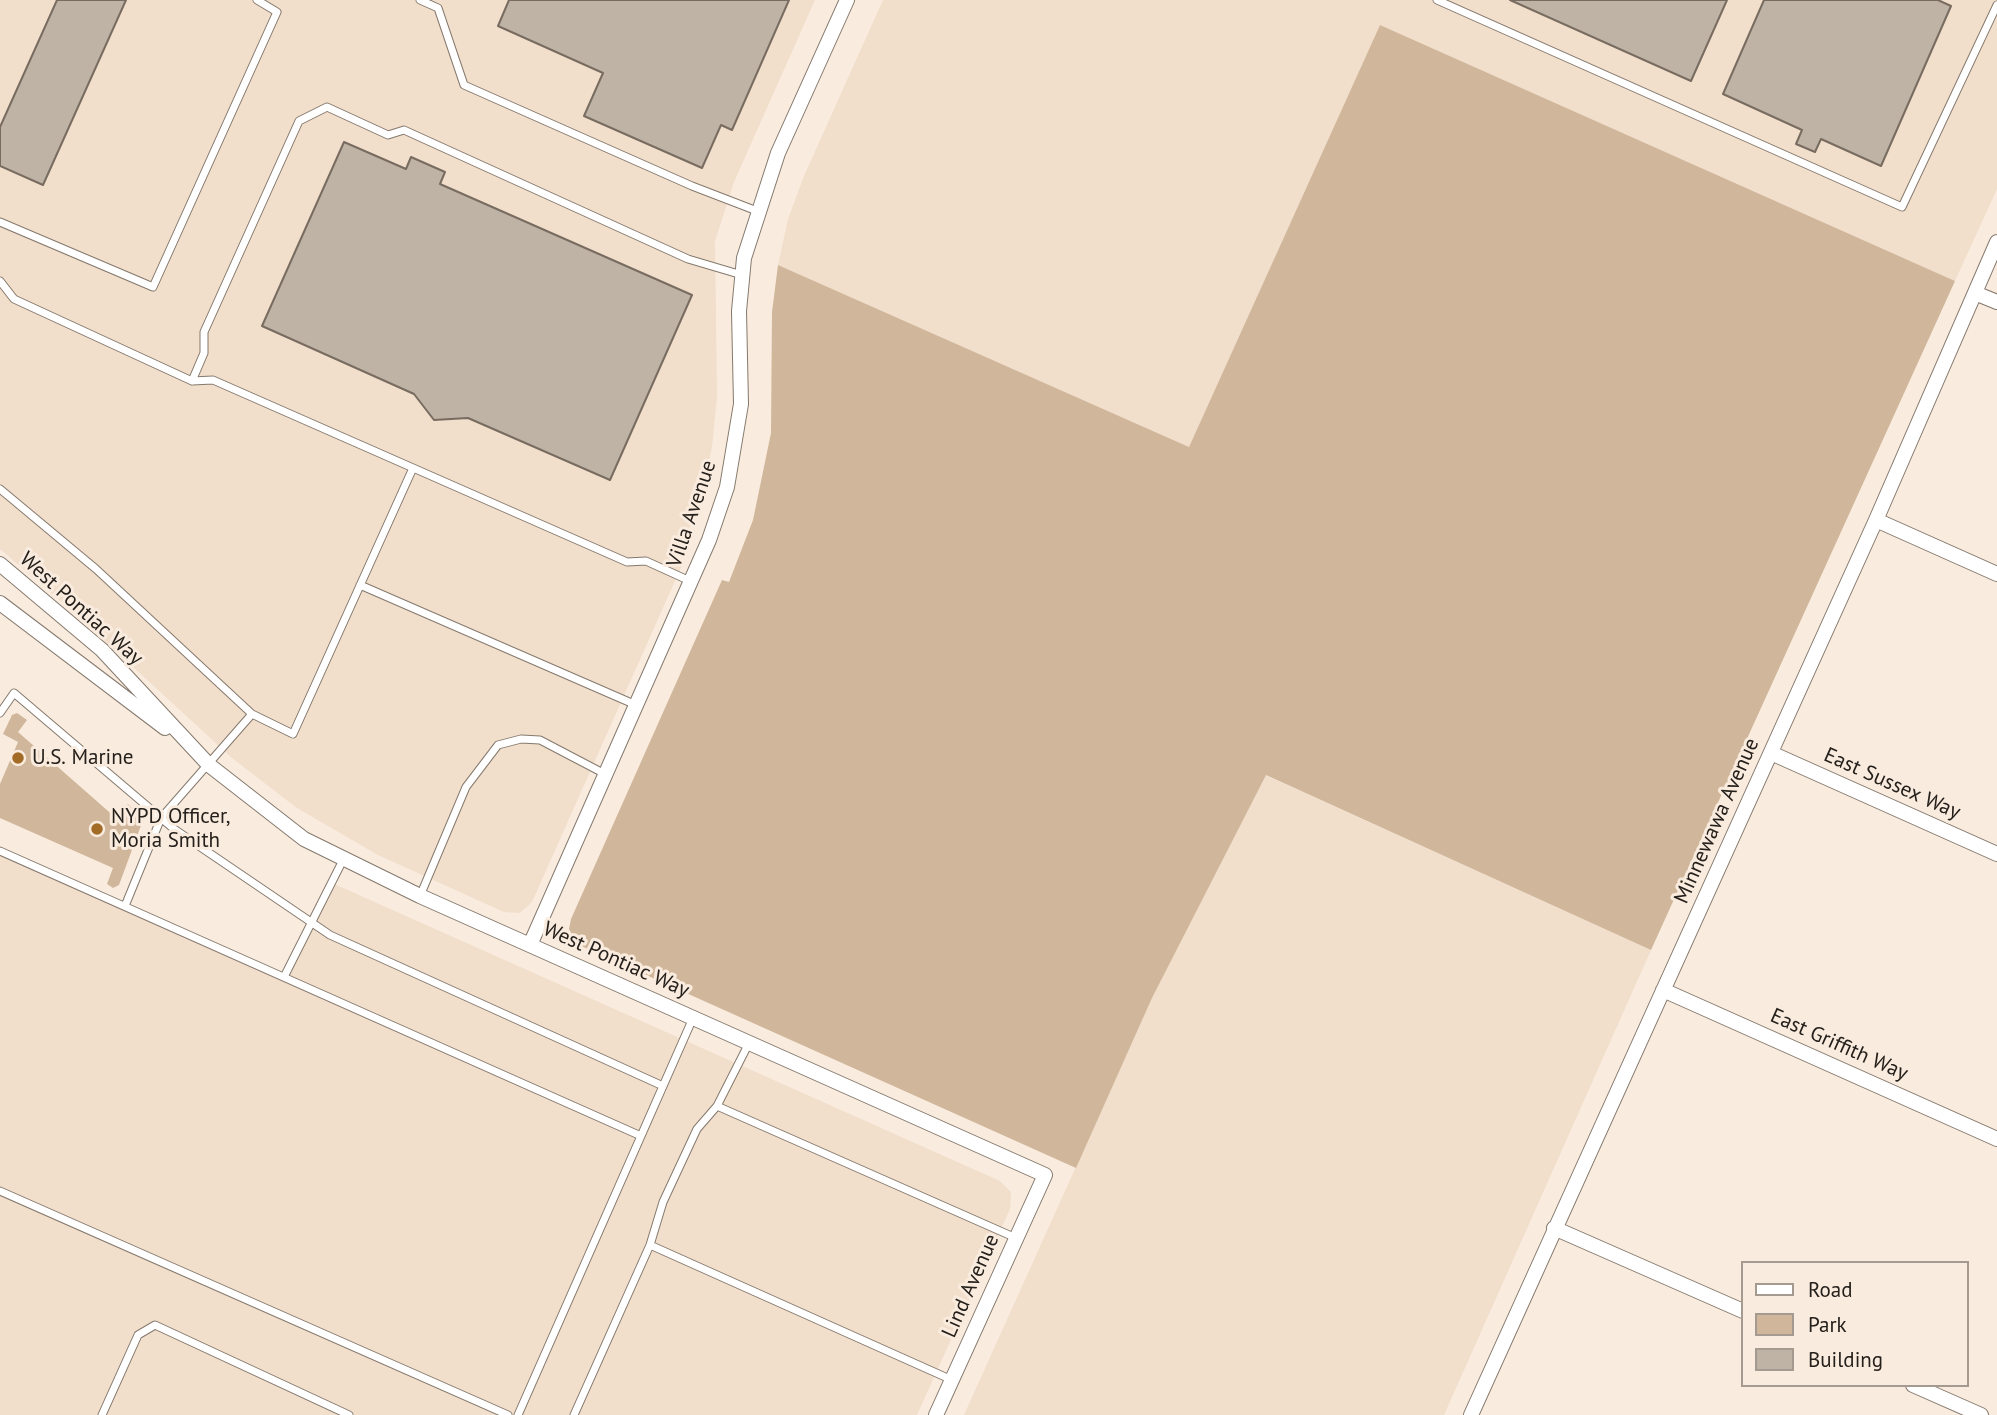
<!DOCTYPE html>
<style>
body{margin:0}
#map{position:relative;width:1997px;height:1415px;overflow:hidden;background:#f9ebde;font-family:"PT Sans",sans-serif}
canvas{display:block}
.legend{position:absolute;left:1741px;top:1261px;width:228px;height:126px;box-sizing:border-box;background:#f9ebde;border:2px solid #a49a90;margin:0;padding:9px 12px;list-style:none;font-size:21px;color:#25201b}
.legend li{display:flex;align-items:center;gap:14px;height:35px}
.legend b{width:35px;border:2px solid #a49a90}
</style>
<div id="map">
<canvas width="1997" height="1415"></canvas>
<ul class="legend">
<li><b style="height:9px;background:#fff"></b>Road</li>
<li><b style="height:19px;background:#d0b69a"></b>Park</li>
<li><b style="height:19px;background:#bfb3a5"></b>Building</li>
</ul>
</div>
<script>
const c = document.querySelector('canvas').getContext('2d');
c.lineJoin = 'round';
function fill(path, color) { c.fillStyle = color; c.fill(path, 'evenodd'); }
const poly = rows => new Path2D(rows.map(r => 'M' + r).join(''));
function trace(path, color, width, dash) { c.strokeStyle = color; c.lineWidth = width; c.lineCap = dash ? 'butt' : 'round'; c.setLineDash(dash || []); c.stroke(path); }
function label(font, color, halo, rows, align = 'center') {
  c.font = font + ' "PT Sans",sans-serif'; c.lineWidth = 6; c.setLineDash([]); c.textBaseline = 'middle'; c.strokeStyle = halo; c.fillStyle = color; for (const [text, x, y, turn = 0] of rows) {
    c.save(); c.translate(x, y); c.rotate((+turn || 0) * Math.PI / 180); c.textAlign = isNaN(turn) ? turn : align; if (halo) c.strokeText(text, 0, 0); c.fillText(text, 0, 0); c.restore();
  }
}
fill(poly([
 [0,0,815,0,734,182,715,241,717,397,712,447,700,502,677,560,683,563,532,902,520,913,504,912,378,855,297,808,232,758,69,608,0,549],
 [883,0,1997,0,1997,189,1955,281,1380,25,1189,447,778,265,788,219,804,176],
 [1265,775,1651,950,1444,1415,964,1415,1152,998],
 [0,851,283,977,332,883,1000,1181,1011,1192,1010,1209,917,1415,0,1415]
]), '#f1decb');
fill(poly([
 [1380,25,1955,281,1651,950,1266,775,1152,998,1076,1168,577,944,569,929,571,919,722,580,729,582,753,520,771,433,772,312,778,265,1189,447],
 [17,713,27,720,18,732,116,818,128,804,143,820,119,885,113,888,107,884,113,868,0,818,0,784,18,742,3,734,12,715]
]), '#d0b69a');
const building = poly([
 [57,0,126,0,43,185,0,166,0,127,57,0],
 [509,0,789,0,732,130,721,125,702,168,584,116,603,73,498,26,509,0],
 [1510,0,1727,0,1691,81,1510,0],
 [1764,0,1938,0,1951,6,1881,166,1821,139,1815,152,1796,144,1802,130,1723,94,1764,0],
 [344,142,406,169,411,157,445,172,440,184,692,295,610,480,468,418,434,420,414,394,262,326,344,142]
]);
fill(building, '#bfb3a5');
trace(building, '#786c60', 2);
const lane = poly([
 [420,0,438,8,464,85,692,186,757,211],
 [1437,0,1902,207,1997,5],
 [0,222,153,287,277,12,257,0],
 [0,281,14,299,192,381,213,380,627,562,646,561,690,581],
 [192,381,204,353,204,332,299,121,327,107,388,135,404,130,688,259,742,275],
 [0,489,96,569,252,714,293,734,413,468],
 [360,585,636,705],
 [0,713,14,693,174,829,330,935,663,1086],
 [0,851,641,1136],
 [420,896,466,787,498,745,521,739,540,740,605,774],
 [125,906,161,818,252,714],
 [284,977,343,860],
 [717,1106,1016,1238],
 [0,1191,508,1415],
 [650,1245,663,1202,697,1129,717,1106,749,1043],
 [102,1415,138,1335,155,1325,349,1415],
 [518,1415,693,1018],
 [574,1415,650,1245,952,1380]
]);
const street = poly([
 [1975,293,1997,302],
 [1876,520,1997,574],
 [0,564,102,650,209,765,304,839,420,896,1045,1175,936,1415],
 [0,603,165,728],
 [1771,753,1997,854],
 [530,945,709,540,727,487,741,404,739,311,744,258,778,153,847,0],
 [1663,990,1997,1139],
 [1554,1228,1743,1311],
 [1913,1385,1981,1415],
 [1471,1415,1876,520,1997,242]
]);
trace(lane, '#85796d', 9);
trace(street, '#85796d', 16);
trace(lane, '#fff', 7);
trace(street, '#fff', 14);
for (const [x, y, r, color] of [
 [18,758,7,"#a26c27"],
 [97,829,7,"#a26c27"]
]) { const dot = new Path2D(); dot.arc(x, y, r, 0, 2 * Math.PI); c.fillStyle = color; c.fill(dot); trace(dot, '#f9ebde', 2.5); }
label('21px', '#25201b', '#f9ebde', [
 ["Villa Avenue",692,514,-71],
 ["West Pontiac Way",81,609,42],
 ["East Sussex Way",1892,784,24],
 ["Minnewawa Avenue",1717,821,-66],
 ["West Pontiac Way",616,960,24],
 ["East Griffith Way",1839,1045,24],
 ["Lind Avenue",971,1286,-66]
]);
label('21px', '#25201b', '#f9ebde', [
 ["U.S. Marine",32,758],
 ["NYPD Officer,",111,817],
 ["Moria Smith",111,841]
], 'left');
</script>
